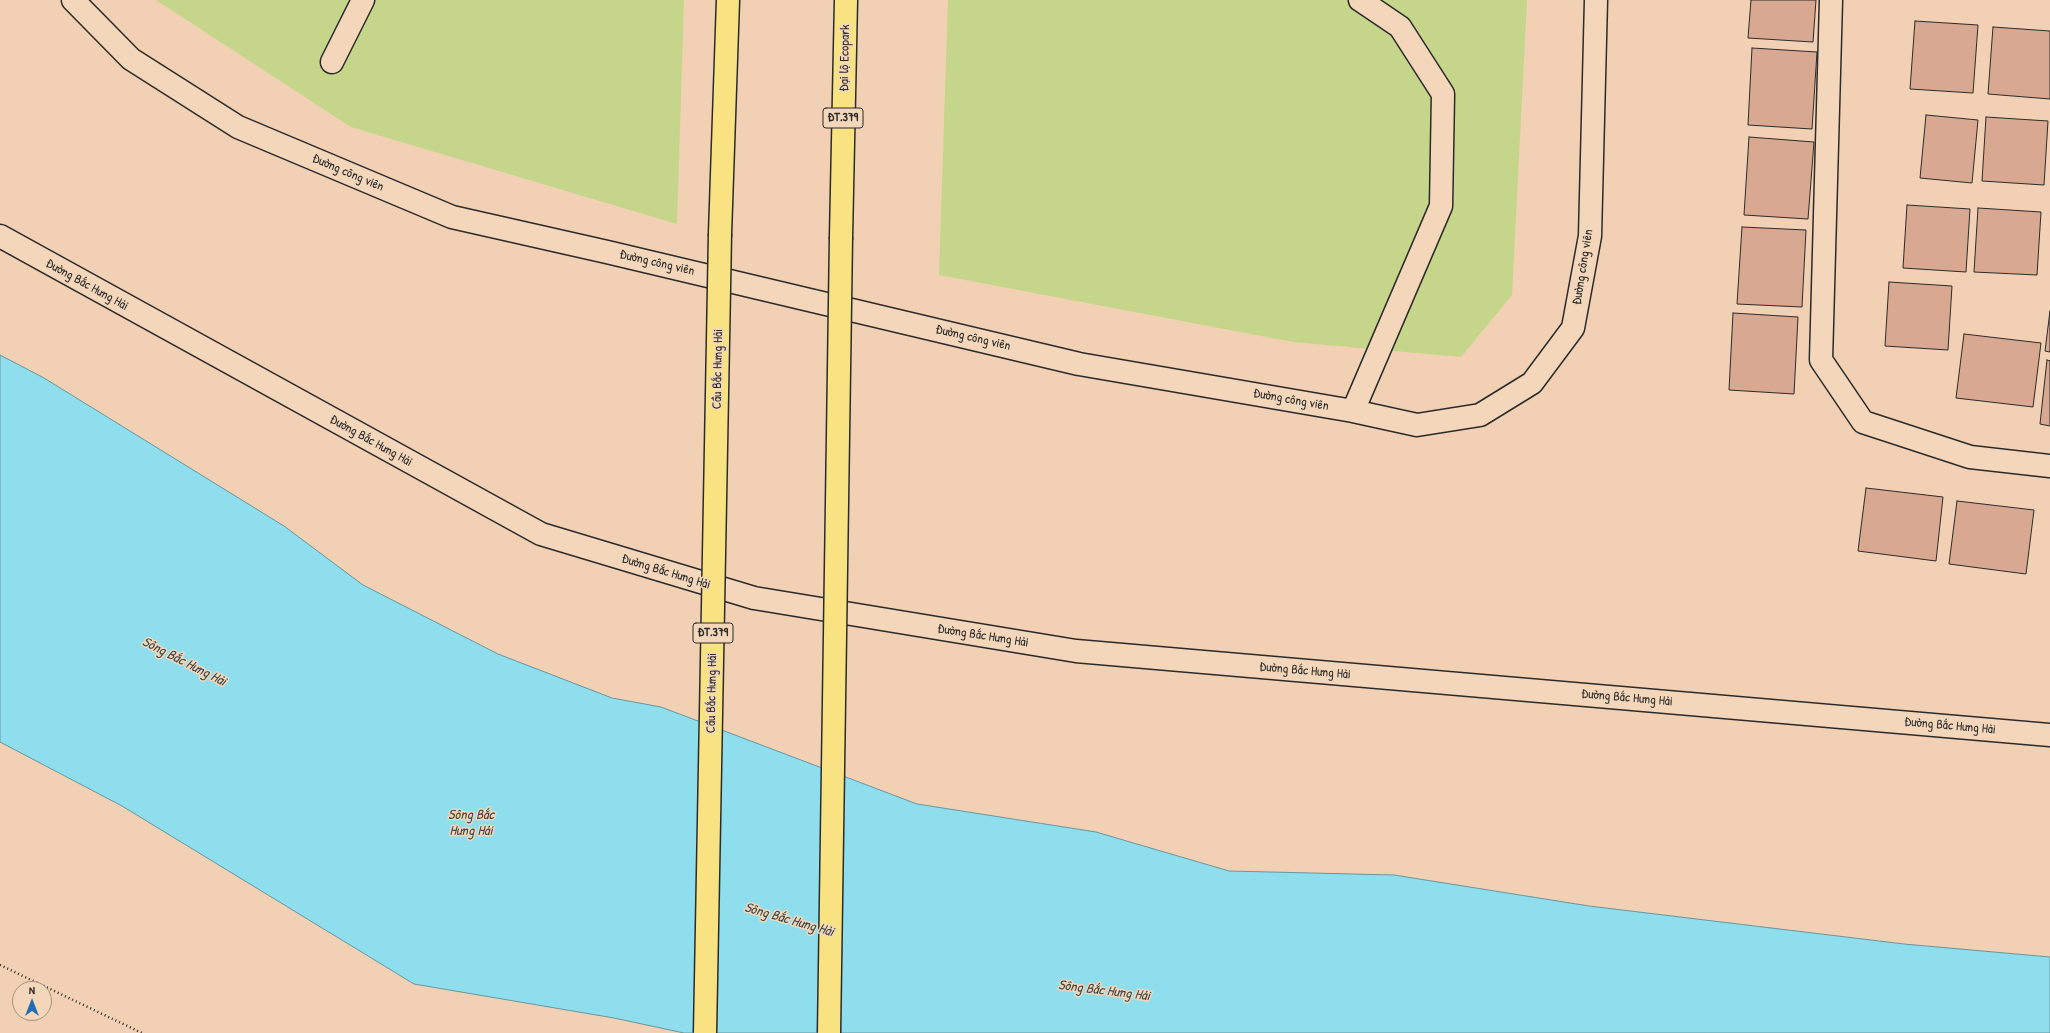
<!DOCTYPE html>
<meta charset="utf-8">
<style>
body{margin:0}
#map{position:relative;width:2050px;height:1033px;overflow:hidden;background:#f1d0b4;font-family:"Patrick Hand",sans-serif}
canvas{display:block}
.north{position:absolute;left:12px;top:981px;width:40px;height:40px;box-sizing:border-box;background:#f4d7ba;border:1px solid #a49281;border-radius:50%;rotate:0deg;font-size:11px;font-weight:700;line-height:16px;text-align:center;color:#2b2b2b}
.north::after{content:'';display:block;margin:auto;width:14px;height:18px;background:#1f6fb2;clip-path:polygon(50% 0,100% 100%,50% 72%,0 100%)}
</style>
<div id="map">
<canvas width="2050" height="1033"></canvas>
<div class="north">N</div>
</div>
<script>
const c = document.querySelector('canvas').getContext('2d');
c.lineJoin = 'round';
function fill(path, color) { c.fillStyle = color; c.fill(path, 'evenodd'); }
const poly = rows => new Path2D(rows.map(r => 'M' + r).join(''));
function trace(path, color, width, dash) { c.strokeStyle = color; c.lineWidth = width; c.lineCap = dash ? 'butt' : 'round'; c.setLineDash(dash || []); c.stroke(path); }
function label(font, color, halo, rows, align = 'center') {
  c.font = font + ' "Patrick Hand",sans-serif'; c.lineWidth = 3; c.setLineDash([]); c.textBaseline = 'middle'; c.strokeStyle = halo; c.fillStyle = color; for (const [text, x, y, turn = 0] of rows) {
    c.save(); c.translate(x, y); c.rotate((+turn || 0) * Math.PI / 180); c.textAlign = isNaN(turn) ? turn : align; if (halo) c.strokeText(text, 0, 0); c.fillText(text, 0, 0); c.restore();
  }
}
fill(poly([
 [156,0,684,0,677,224,351,127],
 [948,0,1527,0,1512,295,1461,357,1293,342,939,275]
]), '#c5d68b');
const water = poly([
 [0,355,44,378,284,526,363,585,498,654,612,698,661,707,917,804,1096,832,1229,871,1394,875,1589,906,1904,944,2050,957,2050,1033,684,1033,614,1018,414,984,122,806,0,742,0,355]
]);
fill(water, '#8fdeed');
trace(water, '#67969f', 1);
const building = poly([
 [1751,0,1816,0,1813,42,1748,38,1751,0],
 [1915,21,1978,25,1973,93,1910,89,1915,21],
 [1993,27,2050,31,2050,99,1988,94,1993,27],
 [1752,48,1817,52,1812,129,1748,125,1752,48],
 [1926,115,1978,120,1972,183,1920,178,1926,115],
 [1986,117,2048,121,2044,185,1982,181,1986,117],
 [1749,137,1814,142,1808,219,1744,215,1749,137],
 [1907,205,1970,209,1966,272,1903,268,1907,205],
 [1978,208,2041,212,2037,275,1974,272,1978,208],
 [1742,227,1806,230,1802,307,1737,304,1742,227],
 [1889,282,1952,286,1948,350,1885,346,1889,282],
 [2050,311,2050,352,2045,351,2050,311],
 [1733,313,1798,317,1794,394,1729,390,1733,313],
 [1964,334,2041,343,2033,407,1956,398,1964,334],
 [2047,360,2050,361,2050,426,2040,424,2047,360],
 [1866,488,1943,497,1936,561,1858,551,1866,488],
 [1957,501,2034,510,2026,574,1949,564,1957,501]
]);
fill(building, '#d8a891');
trace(building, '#2b2b2b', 1);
const minor = poly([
 [73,0,131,59,238,127,452,217,607,252,1079,364,1353,411,1417,425,1480,415,1532,383,1573,328,1590,236,1596,0],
 [1831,0,1821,360,1863,422,1970,457,2050,466],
 [332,62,363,0],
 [0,236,541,534,754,598,1076,651,2050,735],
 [1353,411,1441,206,1443,94,1400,27,1360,0]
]);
const highway = poly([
 [720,234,728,0],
 [841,237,846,0]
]);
trace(minor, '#2b2b2b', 25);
trace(highway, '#2b2b2b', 25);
trace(poly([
 [0,965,142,1033]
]), '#2b2b2b', 2.5, [1, 3]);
trace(minor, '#f4d7ba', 22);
trace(highway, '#f8e281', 22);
const highwayBridge = poly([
 [705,1033,720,234],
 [829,1033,841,237]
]);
trace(highwayBridge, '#2b2b2b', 25, []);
trace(highwayBridge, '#f8e281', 22);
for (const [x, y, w] of [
 [843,118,40],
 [713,633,40]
]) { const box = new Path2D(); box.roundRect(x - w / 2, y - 10, w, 20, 3); c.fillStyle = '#f4d7ba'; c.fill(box); trace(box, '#2b2b2b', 1); }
label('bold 12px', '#2b2b2b', null, [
 ["ĐT.379",843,118],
 ["ĐT.379",713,633]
]);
label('13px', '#2b2b2b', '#f4d7ba', [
 ["Đại lộ Ecopark",845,58,-89],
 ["Đường công viên",348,173,23],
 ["Đường công viên",657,263,13],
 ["Đường công viên",1583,267,-81],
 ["Đường Bắc Hưng Hải",87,285,29],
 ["Đường công viên",973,338,13],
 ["Cầu Bắc Hưng Hải",718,369,-89],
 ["Đường công viên",1291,400,10],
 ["Đường Bắc Hưng Hải",371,441,29],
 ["Đường Bắc Hưng Hải",666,572,17],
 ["Đường Bắc Hưng Hải",983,636,9],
 ["Đường Bắc Hưng Hải",1305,671,5],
 ["Cầu Bắc Hưng Hải",712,693,-89],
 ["Đường Bắc Hưng Hải",1627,698,5],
 ["Đường Bắc Hưng Hải",1950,726,5]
]);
label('italic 14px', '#3a4648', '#f4d7ba', [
 ["Sông Bắc Hưng Hải",184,662,27],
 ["Sông Bắc",471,815],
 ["Hưng Hải",471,831],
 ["Sông Bắc Hưng Hải",789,920,16],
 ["Sông Bắc Hưng Hải",1104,991,7]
]);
</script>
